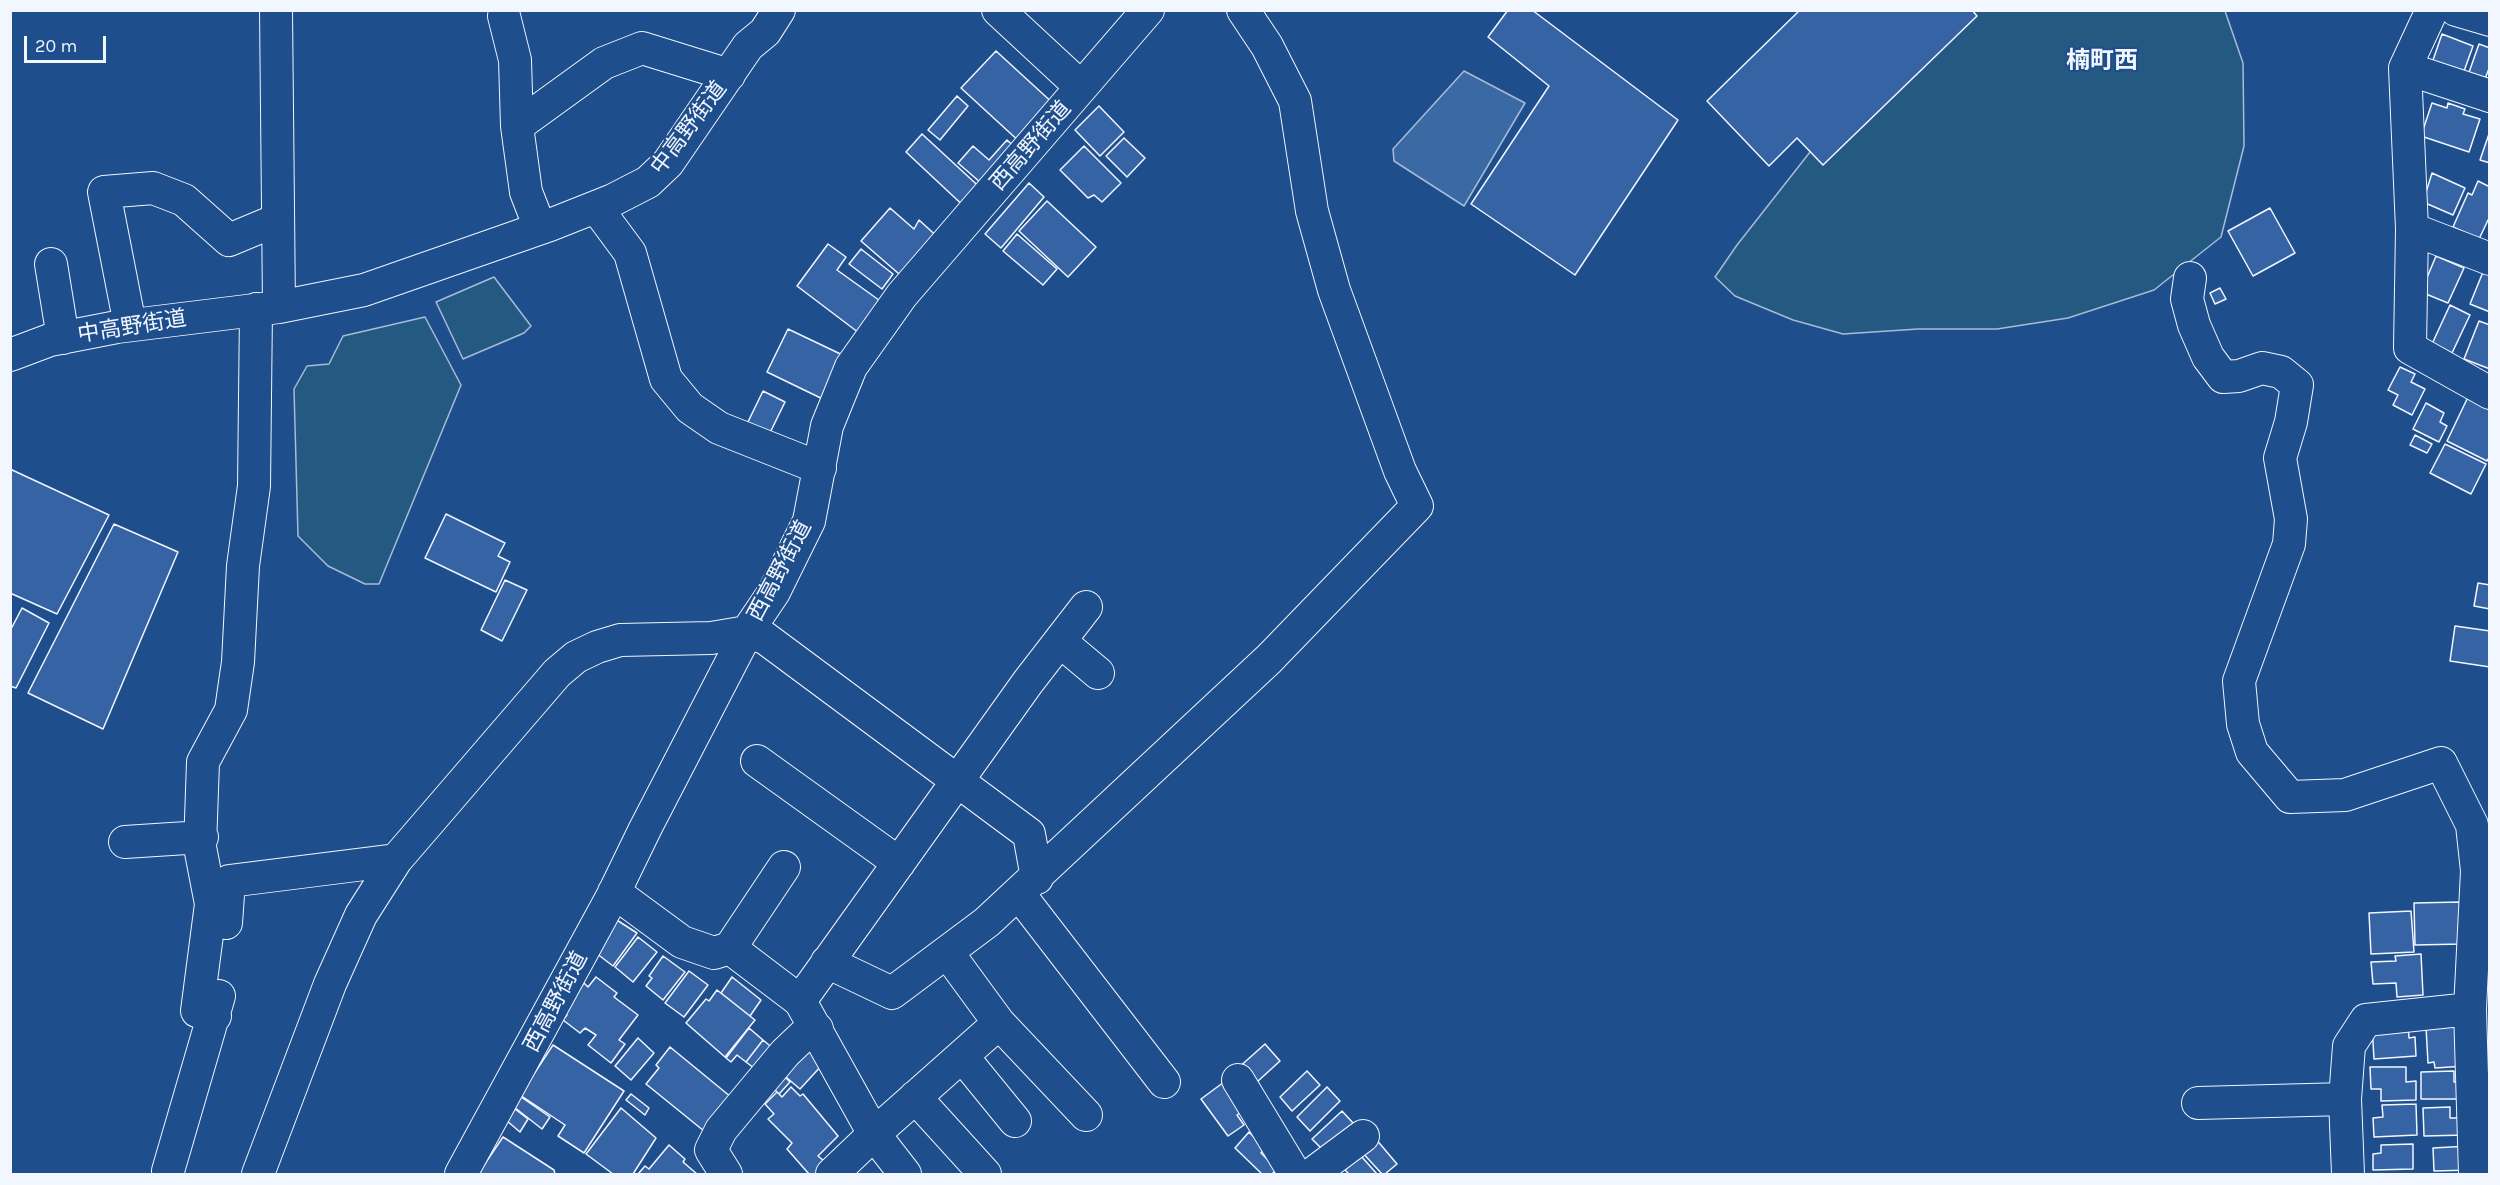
<!DOCTYPE html>
<meta charset="utf-8">
<style>
body{margin:0}
#map{position:relative;width:2500px;height:1185px;overflow:hidden;background:#1f4e8c;font-family:Karla,sans-serif}
canvas{display:block}
.frame{position:absolute;inset:0;border:12px solid #f2f6ff;pointer-events:none}
.scale{position:absolute;left:24px;top:36px;width:82px;height:27px;box-sizing:border-box;border:3px solid #f2f6ff;border-top:0;padding-left:8px;font-size:18px;line-height:21px;white-space:nowrap;color:#f2f6ff;-webkit-text-stroke:4px #1f4e8c;paint-order:stroke}
</style>
<div id="map">
<canvas width="2500" height="1185"></canvas>
<div class="frame"></div>
<div class="scale">20 m</div>
</div>
<script>
const c = document.querySelector('canvas').getContext('2d');
c.lineJoin = 'round';
function fill(path, color) { c.fillStyle = color; c.fill(path, 'evenodd'); }
const poly = rows => new Path2D(rows.map(r => 'M' + r).join(''));
function trace(path, color, width, dash) { c.strokeStyle = color; c.lineWidth = width; c.lineCap = dash ? 'butt' : 'round'; c.setLineDash(dash || []); c.stroke(path); }
function label(font, color, halo, rows, align = 'center') {
  c.font = font + ' Karla,"Noto Sans JP",sans-serif'; c.lineWidth = 4.5; c.setLineDash([]); c.textBaseline = 'middle'; c.strokeStyle = halo; c.fillStyle = color; for (const [text, x, y, turn = 0] of rows) {
    c.save(); c.translate(x, y); c.rotate((+turn || 0) * Math.PI / 180); c.textAlign = isNaN(turn) ? turn : align; if (halo) c.strokeText(text, 0, 0); c.fillText(text, 0, 0); c.restore();
  }
}
const green = poly([
 [1916,11,2225,11,2243,63,2244,146,2221,237,2154,290,2068,318,1997,329,1918,329,1843,334,1793,320,1735,296,1715,277,1737,245,1854,96,1916,11],
 [494,277,531,326,524,333,463,359,436,302,494,277],
 [425,317,461,385,379,584,365,584,328,566,298,536,294,389,307,366,329,364,343,336,425,317]
]);
fill(green, '#245a82');
trace(green, '#a8bbd7', 1.5);
const water = poly([
 [1464,71,1525,103,1464,206,1394,161,1393,149,1464,71]
]);
fill(water, '#3b69a3');
trace(water, '#a8bbd7', 1.5);
const building = poly([
 [1508,10,1532,10,1678,120,1575,275,1471,204,1549,86,1488,37,1508,10],
 [1800,10,1972,10,1977,16,1823,165,1797,138,1769,166,1707,101,1800,10],
 [2442,34,2473,46,2463,74,2432,63,2442,34],
 [2479,44,2490,48,2490,66,2483,84,2467,78,2479,44],
 [996,51,1056,106,1022,144,961,88,996,51],
 [957,96,968,106,940,140,928,130,957,96],
 [2432,103,2447,108,2448,103,2465,109,2463,114,2480,119,2469,152,2421,136,2432,103],
 [1099,106,1124,132,1100,156,1075,130,1099,106],
 [2490,131,2490,163,2480,160,2490,131],
 [922,134,986,193,969,211,906,152,922,134],
 [1124,138,1145,158,1127,177,1106,156,1124,138],
 [1007,140,1020,152,988,189,958,163,973,146,989,160,1007,140],
 [1084,146,1121,183,1102,202,1094,195,1088,198,1060,170,1084,146],
 [2432,173,2465,188,2453,215,2423,202,2432,173],
 [2478,181,2490,187,2490,216,2479,239,2453,227,2468,193,2472,195,2478,181],
 [1029,183,1044,197,1001,248,985,234,1029,183],
 [1047,201,1096,247,1068,277,1019,231,1047,201],
 [890,208,914,229,919,220,941,240,906,280,861,241,890,208],
 [2270,208,2295,253,2253,276,2228,231,2270,208],
 [1017,234,1057,269,1043,285,1003,251,1017,234],
 [828,244,846,257,837,270,890,308,867,339,797,286,828,244],
 [861,249,893,274,882,289,849,264,861,249],
 [2436,256,2464,268,2448,303,2421,292,2436,256],
 [2483,272,2490,275,2490,312,2470,304,2483,272],
 [2220,288,2226,299,2215,304,2210,293,2220,288],
 [2450,305,2470,315,2452,353,2432,344,2450,305],
 [2479,321,2490,325,2490,369,2464,359,2479,321],
 [788,329,851,359,831,403,767,372,788,329],
 [2400,367,2415,374,2411,382,2425,389,2412,415,2393,405,2398,395,2388,390,2400,367],
 [763,391,785,402,766,441,744,430,763,391],
 [2468,397,2490,408,2490,456,2487,461,2447,441,2468,397],
 [2426,403,2444,413,2440,422,2447,426,2439,442,2413,429,2426,403],
 [2415,435,2432,444,2427,453,2410,445,2415,435],
 [2445,444,2486,464,2471,494,2430,473,2445,444],
 [10,469,109,515,57,614,10,593,10,469],
 [446,514,505,543,498,556,510,562,496,592,425,558,446,514],
 [114,524,178,552,103,729,28,693,114,524],
 [505,580,527,590,502,641,481,630,505,580],
 [2478,583,2490,585,2490,609,2474,606,2478,583],
 [22,608,49,623,16,688,10,686,10,631,22,608],
 [2455,626,2490,631,2490,667,2450,661,2455,626],
 [2461,902,2462,944,2415,945,2414,903,2461,902],
 [2411,911,2414,952,2371,954,2369,913,2411,911],
 [612,917,637,933,613,966,592,950,612,917],
 [638,937,657,952,633,982,615,967,638,937],
 [2421,954,2423,995,2397,997,2396,983,2373,984,2371,962,2396,961,2395,956,2421,954],
 [663,956,685,972,663,1000,646,986,652,978,649,976,663,956],
 [689,971,708,985,684,1017,665,1003,689,971],
 [596,977,617,993,614,997,638,1015,619,1040,625,1044,611,1063,588,1045,596,1035,585,1028,580,1033,563,1020,567,1015,562,1012,584,983,588,987,596,977],
 [732,977,761,1000,750,1016,721,993,732,977],
 [717,990,755,1020,725,1057,686,1023,706,999,709,1001,717,990],
 [2408,1024,2409,1038,2415,1037,2416,1056,2374,1059,2372,1026,2408,1024],
 [2458,1025,2466,1066,2435,1068,2434,1062,2428,1063,2426,1027,2458,1025],
 [749,1028,763,1040,746,1062,737,1055,731,1062,726,1058,749,1028],
 [638,1038,654,1053,631,1080,615,1066,638,1038],
 [763,1040,775,1050,758,1071,746,1062,763,1040],
 [1265,1044,1280,1061,1257,1082,1237,1069,1265,1044],
 [553,1045,624,1091,584,1153,558,1136,565,1125,520,1095,553,1045],
 [803,1046,823,1064,800,1089,780,1072,803,1046],
 [670,1047,731,1097,704,1131,646,1084,659,1068,656,1065,670,1047],
 [2370,1067,2406,1067,2406,1082,2416,1081,2416,1100,2381,1101,2381,1089,2371,1089,2370,1067],
 [1307,1071,1320,1085,1292,1111,1280,1097,1307,1071],
 [2454,1071,2454,1082,2461,1082,2461,1099,2421,1099,2421,1072,2454,1071],
 [783,1075,790,1082,779,1094,772,1087,783,1075],
 [1224,1082,1244,1110,1237,1115,1244,1125,1228,1136,1201,1099,1224,1082],
 [791,1087,800,1096,803,1094,838,1136,818,1156,829,1165,819,1174,809,1174,787,1149,792,1143,768,1119,774,1114,765,1104,777,1092,782,1097,791,1087],
 [1327,1087,1340,1101,1310,1131,1297,1117,1327,1087],
 [631,1094,649,1108,645,1115,626,1100,631,1094],
 [521,1097,550,1117,542,1129,514,1107,521,1097],
 [2416,1104,2417,1135,2374,1137,2373,1118,2383,1117,2382,1105,2416,1104],
 [2450,1107,2450,1118,2466,1118,2466,1135,2424,1136,2423,1108,2450,1107],
 [621,1108,656,1138,633,1174,613,1174,586,1154,621,1108],
 [515,1109,528,1119,520,1132,507,1121,515,1109],
 [1342,1111,1354,1124,1325,1152,1312,1139,1342,1111],
 [1249,1132,1265,1148,1261,1153,1277,1169,1272,1174,1262,1174,1235,1148,1249,1132],
 [503,1137,554,1170,555,1174,478,1174,503,1137],
 [1375,1138,1397,1164,1385,1174,1382,1174,1360,1150,1375,1138],
 [2413,1144,2413,1169,2373,1170,2373,1154,2381,1153,2381,1145,2413,1144],
 [669,1145,685,1159,683,1162,697,1174,638,1174,645,1166,649,1169,669,1145],
 [2469,1146,2471,1170,2434,1171,2433,1148,2469,1146],
 [1361,1156,1377,1174,1349,1174,1345,1170,1361,1156]
]);
fill(building, '#3563a3');
trace(building, '#f2f6ff', 1.5);
const minor = poly([
 [276,10,279,307],
 [998,10,1081,87],
 [2456,10,2490,20],
 [504,16,515,60,517,126,526,192,540,228],
 [2405,68,2432,10],
 [2490,96,2405,68,2412,229,2410,348,2490,393],
 [517,126,604,63,642,48,729,75],
 [596,207,630,253,666,379,690,408,719,428,820,468],
 [2412,229,2490,259],
 [51,264,63,338],
 [2190,278,2187,299,2194,325,2208,357,2223,377,2239,376,2262,368,2281,372,2297,385,2291,422,2280,458,2291,519,2289,544,2239,681,2243,724,2252,752,2290,797,2345,795,2441,763,2472,825,2477,871,2470,1009,2475,1174],
 [130,325,104,192,153,188,184,200,229,240,277,220],
 [10,355,50,340,117,327,279,307,364,290,550,225,613,200,648,182,668,163,748,46,765,32,779,10],
 [1061,642,1098,673],
 [757,761,899,863],
 [125,842,202,837],
 [614,892,682,942,714,953,730,948,784,867],
 [1019,894,1164,1082],
 [226,923,229,881,396,860],
 [730,948,800,1001,874,1134,905,1174],
 [947,952,999,1023,1086,1115],
 [827,962,892,993,987,922,1269,659,1417,506,1400,471,1334,290,1312,211,1295,101,1267,46,1243,10],
 [800,1001,1028,682,1086,607],
 [215,1016,197,1011,211,904,200,847,203,762,231,710,238,662,243,566,254,486,256,309],
 [962,1056,1015,1121],
 [1238,1080,1295,1174],
 [915,1097,985,1174],
 [2198,1103,2345,1099],
 [168,1171,219,996],
 [258,1174,330,984,361,915,396,860,557,673,576,657,597,647,620,640,711,638,747,632,765,638,1029,834,1037,878],
 [461,1174,612,897,645,829,747,632,774,592,809,521,827,426,851,367,902,295,1148,10],
 [726,1174,711,1150,721,1130,785,1053,804,1035,817,1029],
 [832,1174,874,1134,999,1023],
 [1312,1174,1363,1136],
 [2348,1174,2345,1099,2349,1046,2366,1020,2470,1009]
]);
trace(minor, '#f2f6ff', 34);
trace(minor, '#1f4e8c', 32);
label('22px', '#f2f6ff', '#1f4e8c', [
 ["中高野街道",689,128,-53],
 ["西高野街道",1031,146,-49],
 ["中高野街道",132,327,-9],
 ["西高野街道",780,571,-62],
 ["西高野街道",556,1002,-62]
]);
label('bold 24px', '#f2f6ff', '#1f4e8c', [
 ["楠町西",2102,61]
]);
</script>
